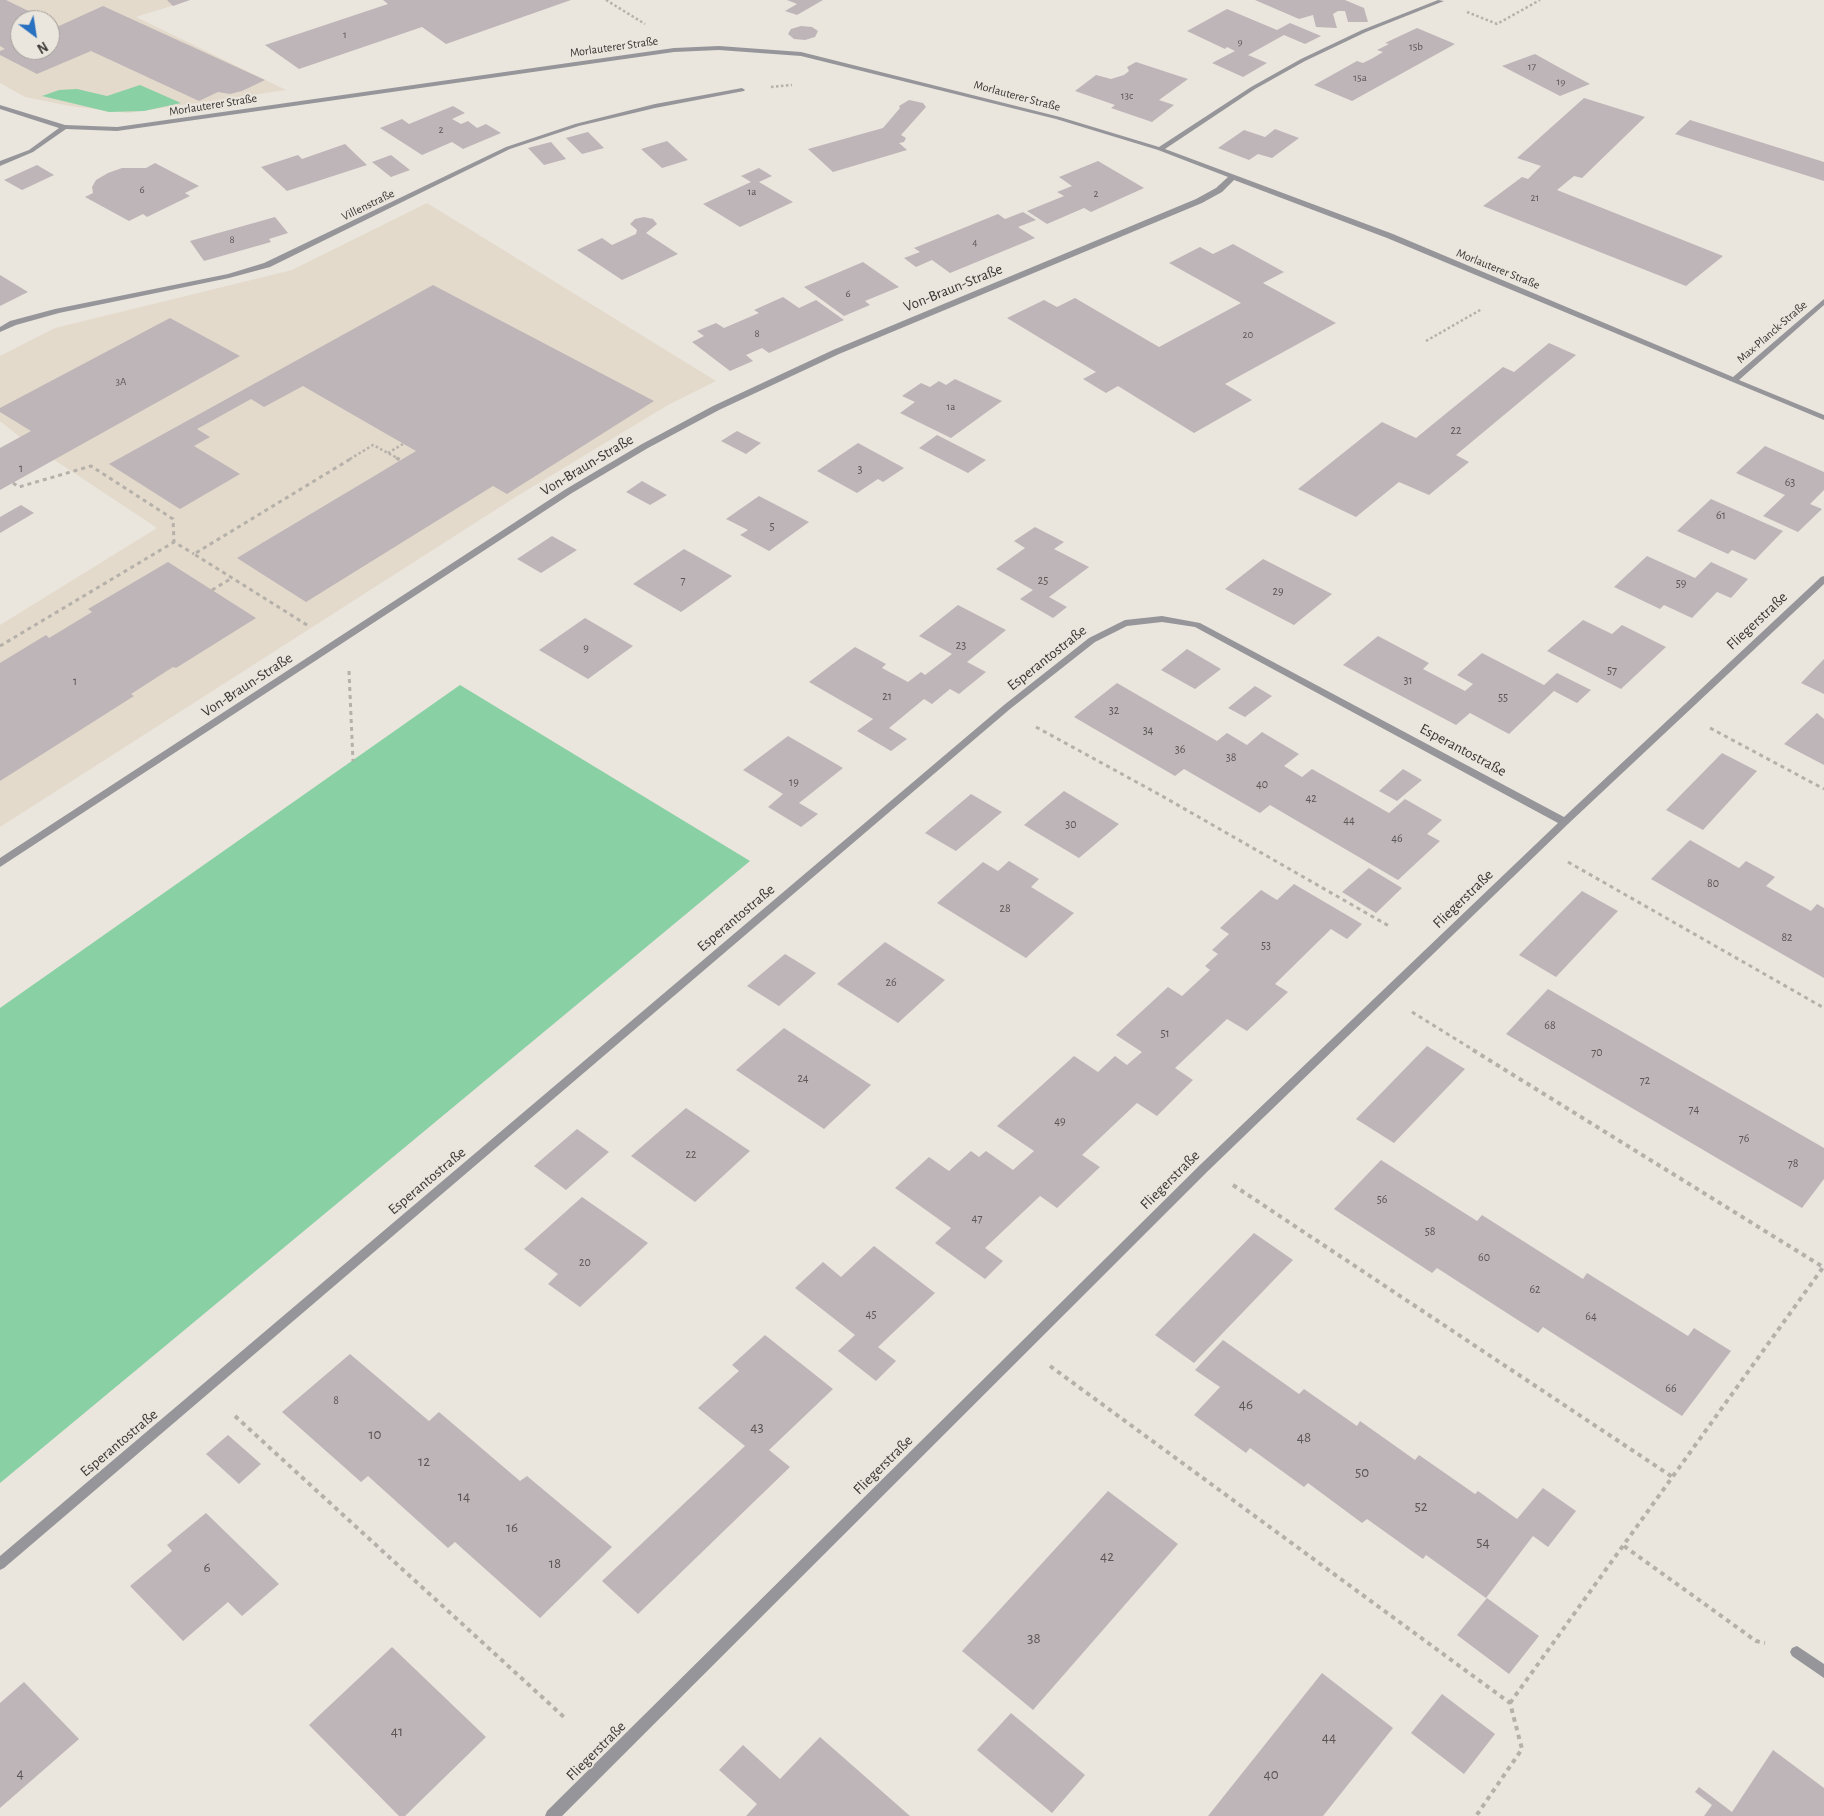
<!DOCTYPE html>
<meta charset="utf-8">
<style>
body{margin:0}
#map{position:relative;width:1824px;height:1816px;overflow:hidden;background:#eae5dd;font-family:"Alegreya Sans",sans-serif}
canvas{display:block}
.north{position:absolute;left:10px;top:10px;width:50px;height:50px;box-sizing:border-box;background:#eae5dd;border:1px solid #a39f99;border-radius:50%;rotate:149deg;font-size:14px;font-weight:700;line-height:20px;text-align:center;color:#393733}
.north::after{content:'';display:block;margin:auto;width:18px;height:22px;background:#2870c0;clip-path:polygon(50% 0,100% 100%,50% 72%,0 100%)}
</style>
<div id="map">
<canvas width="1824" height="1816"></canvas>
<div class="north">N</div>
</div>
<script>
const c = document.querySelector('canvas').getContext('2d');
c.lineJoin = 'round';
function fill(path, color) { c.fillStyle = color; c.fill(path, 'evenodd'); }
const poly = rows => new Path2D(rows.map(r => 'M' + r).join(''));
function trace(path, color, width, dash) { c.strokeStyle = color; c.lineWidth = width; c.lineCap = dash ? 'butt' : 'round'; c.setLineDash(dash || []); c.stroke(path); }
function label(font, color, halo, rows, align = 'center') {
  c.font = font + ' "Alegreya Sans",sans-serif'; c.lineWidth = 4; c.setLineDash([]); c.textBaseline = 'middle'; c.strokeStyle = halo; c.fillStyle = color; for (const [text, x, y, turn = 0] of rows) {
    c.save(); c.translate(x, y); c.rotate((+turn || 0) * Math.PI / 180); c.textAlign = isNaN(turn) ? turn : align; if (halo) c.strokeText(text, 0, 0); c.fillText(text, 0, 0); c.restore();
  }
}
fill(poly([
 [0,0,190,0,136,17,286,90,128,113,70,106,25,97,0,83],
 [20,20,50,20,50,50,20,50],
 [427,203,716,381,668,405,514,498,0,827,0,625,157,528,20,437,0,421,0,356,55,328,292,270]
]), '#e3dacb');
fill(poly([
 [140,85,181,103,144,111,109,112,42,96,59,90,77,89,107,96],
 [460,685,750,861,0,1483,0,1008]
]), '#89d0a4');
fill(poly([
 [0,0,6,0,47,20,20,20,20,50,50,50,50,21,59,26,103,6,265,80,242,91,230,94,218,92,199,101,91,51,37,74,0,55,0,51,5,49,0,46],
 [167,0,190,0,173,6],
 [383,0,571,0,446,44,422,27,299,69,265,45,388,4],
 [787,0,823,0,797,15,785,11,797,4],
 [1255,0,1345,0,1364,8,1368,22,1348,22,1345,11,1338,11,1333,14,1337,28,1316,27,1313,15,1299,19],
 [1227,9,1277,30,1290,23,1321,36,1305,44,1284,35,1248,55,1267,63,1243,77,1212,63,1235,51,1227,47,1225,49,1187,31],
 [801,26,812,27,818,31,815,37,805,40,794,39,788,34,791,29],
 [1417,28,1455,44,1352,101,1314,85,1357,61,1363,63,1373,58,1383,52,1377,50,1389,44,1385,43],
 [1535,54,1562,69,1590,84,1560,96,1502,66],
 [1136,62,1188,79,1159,100,1174,105,1152,122,1111,108,1115,105,1075,91,1096,75,1111,79,1124,75,1129,71,1127,67],
 [1584,98,1645,117,1582,178,1574,176,1557,190,1723,256,1686,286,1483,206,1522,177,1528,179,1541,166,1517,158],
 [909,100,923,103,926,107,901,135,906,138,904,142,899,143,907,150,833,172,808,149,883,128,900,108,899,106],
 [453,106,465,113,452,119,461,124,468,121,477,128,486,124,501,133,463,149,452,142,422,155,380,128,402,119,409,124],
 [1690,120,1824,162,1824,181,1675,134],
 [1275,129,1299,138,1272,158,1258,154,1249,160,1218,148,1244,130,1265,137],
 [588,132,604,148,582,154,566,138],
 [667,141,688,160,662,168,641,149],
 [551,142,566,159,544,165,528,148],
 [345,144,367,165,287,191,261,167,298,155,302,159],
 [391,155,410,170,391,177,372,162],
 [1098,161,1144,188,1091,212,1084,208,1047,224,1027,211,1064,196,1057,192,1072,186,1059,177],
 [155,163,199,186,185,193,190,196,147,217,143,214,129,221,85,197,93,193,92,187,96,180,108,173,122,168,146,168],
 [37,165,54,175,22,190,4,180],
 [759,168,772,176,759,182,793,202,740,227,703,204,751,182,741,176],
 [1023,212,1036,220,1018,227,1035,238,950,273,932,260,916,267,904,258,920,252,914,248,998,214,1005,219],
 [275,217,288,233,269,239,271,242,204,261,190,241],
 [644,217,653,219,657,224,646,233,678,254,622,280,577,250,602,238,612,245,636,234,637,230,630,224,635,219],
 [1233,244,1284,272,1263,283,1336,323,1225,384,1252,400,1194,433,1118,386,1106,393,1083,379,1096,372,1007,318,1044,300,1057,307,1075,298,1159,347,1241,303,1169,263,1200,247,1213,254],
 [863,262,899,287,865,301,870,305,844,316,804,287],
 [0,275,28,292,0,306],
 [433,285,654,401,507,494,493,486,306,602,237,558,416,451,303,386,264,407,251,399,197,429,210,437,194,446,240,474,180,509,109,464],
 [783,297,799,308,816,300,844,320,769,353,762,348,746,355,753,361,730,371,692,342,704,336,697,331,716,323,724,328,759,313,754,310],
 [170,318,240,356,0,490,0,448,31,431,0,412,0,408],
 [1549,343,1576,355,1456,455,1469,462,1429,495,1399,482,1356,517,1298,489,1382,422,1416,438,1503,367,1514,372],
 [955,379,1002,401,951,438,900,413,915,402,902,396,921,383,930,387,939,381,946,385],
 [737,431,761,443,746,454,721,441],
 [937,435,986,460,968,473,919,448],
 [858,443,904,468,883,482,878,479,857,493,817,471],
 [1765,446,1824,472,1824,490,1810,504,1822,509,1798,532,1763,516,1785,495,1736,473],
 [642,481,667,495,650,505,626,492],
 [759,496,809,522,769,551,740,535,748,530,726,519],
 [1711,499,1783,531,1755,560,1732,550,1728,554,1677,531],
 [21,505,34,513,0,533,0,517],
 [1035,527,1064,542,1054,549,1089,567,1049,597,1067,607,1053,618,1020,599,1033,590,996,569,1025,548,1014,541],
 [552,536,577,550,541,573,517,559],
 [684,549,732,576,681,612,633,584],
 [1647,556,1695,578,1711,562,1748,579,1731,598,1717,592,1692,618,1664,605,1660,609,1614,587],
 [1263,559,1332,594,1294,625,1225,589],
 [168,562,256,618,176,668,173,667,131,694,134,696,0,781,0,663,46,635,49,638,92,612,88,609],
 [958,605,1006,630,967,662,986,672,959,694,950,689,932,704,924,699,889,728,907,739,891,751,857,731,873,719,809,682,855,647,886,664,882,668,908,682,921,672,925,675,952,654,919,636],
 [585,618,633,646,588,679,539,650],
 [1583,620,1612,634,1622,625,1666,647,1621,689,1547,651],
 [1378,636,1429,663,1423,669,1465,691,1473,684,1457,675,1482,653,1544,685,1557,673,1591,690,1577,703,1554,691,1509,734,1470,713,1456,725,1343,665],
 [1187,649,1221,669,1195,689,1161,670],
 [1824,659,1824,694,1801,683],
 [1117,683,1217,741,1227,733,1247,745,1262,732,1299,754,1284,766,1302,777,1312,769,1389,813,1405,799,1442,820,1427,834,1440,841,1398,880,1270,805,1260,813,1184,769,1175,776,1074,717],
 [1255,686,1272,696,1245,717,1228,708],
 [1817,713,1824,719,1824,765,1784,744],
 [788,736,843,768,799,803,818,814,801,827,768,807,783,794,743,770],
 [1722,753,1757,771,1703,830,1666,810],
 [1403,769,1422,780,1397,801,1379,791],
 [1064,791,1119,824,1079,858,1024,825],
 [971,794,1002,812,956,851,925,833],
 [1690,840,1739,868,1746,861,1775,877,1766,886,1811,911,1817,904,1824,908,1824,978,1651,879],
 [1009,861,1039,879,1031,887,1074,913,1026,958,937,903,983,862,998,871],
 [1369,868,1402,888,1376,913,1342,892],
 [1294,884,1362,924,1347,939,1331,929,1275,984,1288,992,1247,1031,1227,1019,1175,1068,1193,1080,1157,1116,1137,1103,1082,1155,1100,1167,1057,1208,1040,1196,985,1248,1003,1261,985,1279,935,1243,951,1228,895,1188,929,1157,949,1171,971,1151,979,1157,986,1151,1013,1170,1034,1151,997,1126,1074,1056,1098,1072,1115,1056,1127,1065,1142,1052,1116,1035,1168,987,1182,996,1210,970,1205,966,1218,954,1212,950,1229,934,1220,928,1261,890,1277,900],
 [1582,891,1618,911,1556,977,1519,955],
 [885,942,945,980,898,1023,837,984],
 [785,954,816,973,779,1006,747,986],
 [1548,989,1824,1148,1824,1179,1802,1208,1506,1034],
 [784,1028,871,1085,824,1129,736,1070],
 [1427,1046,1465,1069,1394,1143,1356,1119],
 [686,1108,750,1151,695,1202,631,1156],
 [577,1129,609,1152,566,1190,534,1166],
 [1381,1160,1477,1221,1482,1215,1583,1279,1587,1273,1688,1336,1694,1328,1731,1351,1682,1416,1543,1327,1538,1333,1437,1268,1432,1273,1334,1209],
 [582,1197,648,1243,580,1307,548,1284,558,1274,524,1249],
 [1254,1233,1293,1260,1194,1363,1155,1335],
 [874,1246,935,1293,878,1347,896,1361,876,1381,838,1351,855,1335,795,1288,823,1262,841,1277],
 [765,1335,833,1389,769,1450,790,1467,638,1614,602,1581,745,1446,698,1408,739,1371,732,1365],
 [1223,1340,1299,1394,1304,1389,1357,1426,1360,1421,1415,1460,1419,1455,1475,1494,1478,1491,1517,1519,1543,1488,1576,1511,1548,1547,1533,1536,1486,1598,1426,1555,1423,1559,1367,1519,1362,1523,1308,1483,1304,1487,1250,1448,1246,1453,1194,1415,1220,1387,1195,1370],
 [350,1354,429,1421,439,1412,520,1481,527,1476,612,1547,540,1618,455,1542,448,1548,368,1476,361,1482,282,1412],
 [228,1435,261,1464,239,1484,206,1454],
 [1108,1491,1178,1544,1033,1710,962,1651],
 [206,1513,279,1584,242,1616,228,1602,183,1641,130,1586,172,1551,167,1545],
 [1487,1598,1539,1636,1509,1674,1457,1635],
 [392,1647,486,1737,405,1816,399,1816,309,1725],
 [1322,1673,1393,1728,1323,1816,1208,1816],
 [24,1682,79,1739,0,1808,0,1703],
 [1442,1694,1495,1734,1464,1774,1411,1733],
 [1011,1713,1085,1775,1052,1813,977,1750],
 [820,1737,910,1816,746,1816,757,1804,719,1770,743,1745,780,1779],
 [1773,1750,1824,1788,1824,1816,1704,1816,1712,1805,1695,1792,1699,1787,1732,1812]
]), '#beb5b9');
trace(poly([
 [606,0,645,24],
 [1467,12,1497,24,1540,0],
 [771,87,792,85],
 [1426,341,1482,309],
 [388,453,403,444],
 [350,459,373,445,399,459]
]), '#b5b1aa', 2.5, [2.5, 2.5]);
trace(poly([
 [396,458,401,460],
 [13,483,19,487,91,466,173,519,174,542],
 [212,590,232,578],
 [307,625,194,554,352,458],
 [0,646,174,542,194,554],
 [349,671,353,761],
 [1036,727,1162,796,1389,926],
 [1710,728,1824,789],
 [1568,862,1824,1008],
 [1412,1012,1475,1051]
]), '#b5b1aa', 3, [4, 4]);
trace(poly([
 [1473,1050,1823,1267],
 [1233,1185,1674,1478],
 [1050,1366,1510,1703,1522,1749,1476,1816],
 [235,1416,565,1718],
 [1624,1546,1756,1641,1765,1643],
 [1510,1703,1824,1266]
]), '#b5b1aa', 4, [4.5, 4.5]);
fill(poly([
 [1438,0,1444,1,1366,32,1305,61,1255,89,1165,149,1393,234,1733,377,1824,299,1824,305,1739,380,1824,415,1824,420,1387,238,1234,180,1222,192,1202,203,839,354,719,410,648,448,572,493,0,867,0,858,566,489,642,444,713,406,833,350,1196,199,1216,188,1228,177,1158,150,1056,119,801,56,719,50,674,52,117,131,66,129,33,152,0,166,0,161,29,150,59,128,0,109,0,105,65,125,117,127,674,48,719,46,801,52,1060,117,1159,147,1251,87,1301,59,1362,30,1438,0],
 [742,88,745,90,744,91,655,108,579,126,510,149,270,267,229,278,59,313,16,325,0,332,0,327,10,321,55,309,228,274,264,263,506,147,575,124,655,104,742,88],
 [1824,576,1824,584,1568,824,1209,1170,562,1816,545,1816,547,1811,1201,1164,1558,823,1195,627,1162,622,1127,626,1095,642,1010,709,4,1568,0,1570,0,1556,1004,705,1089,638,1125,620,1162,616,1200,623,1564,817,1821,577,1824,576],
 [1797,1646,1824,1664,1824,1678,1792,1656,1790,1652,1792,1648,1797,1646]
]), '#96969a');
label('11px', '#5a5654', null, [
 ["1",345,35],
 ["9",1240,42],
 ["15b",1416,47],
 ["17",1532,67],
 ["15a",1360,78],
 ["19",1561,82],
 ["13c",1127,96],
 ["2",441,130],
 ["6",142,190],
 ["1a",752,192],
 ["2",1096,194],
 ["21",1535,198],
 ["8",232,240],
 ["4",975,243],
 ["6",848,294],
 ["8",757,334],
 ["20",1248,335],
 ["3A",121,382],
 ["1a",951,407]
]);
label('12px', '#393733', '#eae5dd', [
 ["Morlauterer Straße",614,47,-8],
 ["Morlauterer Straße",1017,96,15],
 ["Morlauterer Straße",213,105,-9],
 ["Villenstraße",368,205,-26],
 ["Morlauterer Straße",1498,269,22],
 ["Max-Planck-Straße",1772,332,-41]
]);
label('12px', '#5a5654', null, [
 ["22",1456,430],
 ["1",21,468],
 ["3",860,469],
 ["63",1790,482],
 ["61",1721,515],
 ["5",772,526],
 ["7",683,580],
 ["25",1043,580],
 ["59",1681,583],
 ["29",1278,591],
 ["23",961,645],
 ["9",586,648],
 ["57",1612,670],
 ["31",1408,680],
 ["1",75,681],
 ["21",887,696],
 ["55",1503,697],
 ["32",1114,710],
 ["34",1148,730],
 ["36",1180,749],
 ["38",1231,757],
 ["19",794,782],
 ["40",1262,784],
 ["42",1311,798],
 ["44",1349,820],
 ["30",1071,824],
 ["46",1397,838],
 ["80",1713,883],
 ["28",1005,908],
 ["82",1787,937],
 ["53",1266,945],
 ["26",891,982],
 ["68",1550,1025],
 ["51",1165,1033],
 ["70",1597,1052],
 ["24",803,1078],
 ["72",1645,1080],
 ["74",1694,1109],
 ["49",1060,1121],
 ["76",1744,1138],
 ["22",691,1154],
 ["78",1793,1163],
 ["56",1382,1199],
 ["47",977,1218],
 ["58",1430,1231],
 ["60",1484,1257],
 ["20",585,1262],
 ["62",1535,1289],
 ["45",871,1314],
 ["64",1591,1316],
 ["66",1671,1388],
 ["8",336,1400]
]);
label('15px', '#393733', '#eae5dd', [
 ["Von-Braun-Straße",953,288,-22],
 ["Von-Braun-Straße",587,465,-31],
 ["Fliegerstraße",1757,621,-43],
 ["Esperantostraße",1047,658,-38],
 ["Von-Braun-Straße",247,685,-33],
 ["Esperantostraße",1463,750,28],
 ["Fliegerstraße",1463,899,-44],
 ["Esperantostraße",736,918,-40],
 ["Fliegerstraße",1170,1180,-45],
 ["Esperantostraße",427,1181,-40],
 ["Esperantostraße",119,1443,-40],
 ["Fliegerstraße",883,1465,-45],
 ["Fliegerstraße",596,1751,-45]
]);
label('15px', '#5a5654', null, [
 ["46",1246,1404],
 ["43",757,1427],
 ["10",375,1434],
 ["48",1304,1437],
 ["12",424,1461],
 ["50",1362,1472],
 ["14",464,1496],
 ["52",1421,1506],
 ["16",512,1527],
 ["54",1483,1542],
 ["42",1107,1556],
 ["18",555,1563],
 ["6",207,1567],
 ["38",1034,1638],
 ["41",397,1731],
 ["44",1329,1737],
 ["4",20,1773],
 ["40",1271,1774]
]);
</script>
